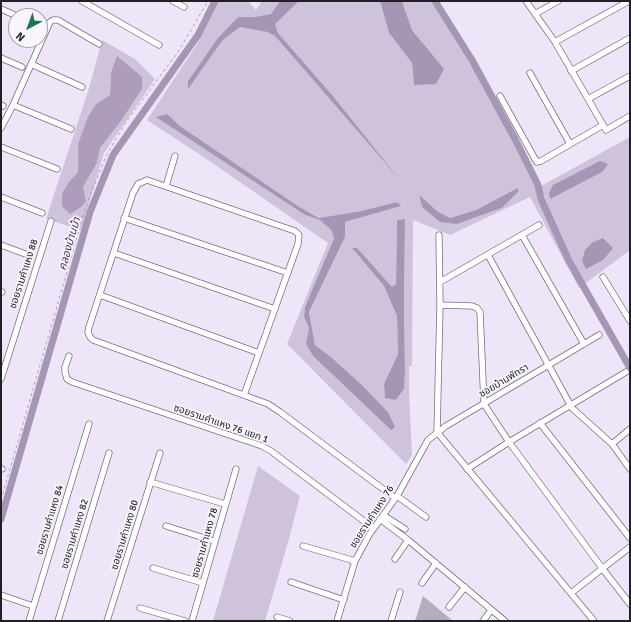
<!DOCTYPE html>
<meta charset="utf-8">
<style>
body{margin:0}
#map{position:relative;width:631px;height:622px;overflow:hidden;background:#efe5f8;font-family:Signika,sans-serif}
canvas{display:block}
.frame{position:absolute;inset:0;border:2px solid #221e25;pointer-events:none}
.north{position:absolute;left:8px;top:8px;width:40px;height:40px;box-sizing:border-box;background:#f9f5fd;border:1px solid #a39fa7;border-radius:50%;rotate:221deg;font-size:11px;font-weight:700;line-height:16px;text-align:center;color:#221e25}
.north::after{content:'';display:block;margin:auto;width:14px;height:18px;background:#1c794f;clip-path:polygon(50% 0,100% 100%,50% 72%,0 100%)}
</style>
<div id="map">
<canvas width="631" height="622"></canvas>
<div class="frame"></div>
<div class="north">N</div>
</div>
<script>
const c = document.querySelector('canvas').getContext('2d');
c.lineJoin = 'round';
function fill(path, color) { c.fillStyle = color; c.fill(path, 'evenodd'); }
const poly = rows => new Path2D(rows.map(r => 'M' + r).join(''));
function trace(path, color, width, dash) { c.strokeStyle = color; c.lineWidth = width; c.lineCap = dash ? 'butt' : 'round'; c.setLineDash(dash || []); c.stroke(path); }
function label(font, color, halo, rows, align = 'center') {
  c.font = font + ' Signika,"Noto Sans Thai",sans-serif'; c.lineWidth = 3.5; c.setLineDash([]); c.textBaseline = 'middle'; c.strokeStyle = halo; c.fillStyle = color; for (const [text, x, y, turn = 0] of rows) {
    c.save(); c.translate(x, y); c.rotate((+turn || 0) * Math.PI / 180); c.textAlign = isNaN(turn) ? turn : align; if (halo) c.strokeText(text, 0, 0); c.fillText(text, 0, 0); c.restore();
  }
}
fill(poly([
 [218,1,248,1,256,10,262,1,280,1,271,14,255,17,238,17,217,39,188,81,188,88,222,41,240,27,267,32,275,36,391,170,333,96,278,33,274,24,299,1,380,1,389,33,412,63,414,85,422,42,412,30,402,1,431,1,446,22,471,61,536,187,541,186,630,137,630,250,579,288,530,197,450,235,413,220,412,366,409,366,409,392,412,455,406,464,287,344,328,243,205,158,147,120,197,44],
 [167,114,180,126,298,206,320,218,361,211,397,202,400,206,345,222,345,237,309,312,315,345,331,357,362,385,388,412,391,430,313,356,306,344,309,328,304,317,305,307,334,238,331,230,320,220,305,215,157,117],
 [516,188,519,191,502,208,457,224,422,207,419,196,437,211,450,218,476,210],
 [405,219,404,304,405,373,404,389,396,400,385,397,384,384,398,354,397,316,384,286,352,248,392,287,396,284,397,220],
 [102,40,135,59,155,79,104,153,81,230,46,219,90,85],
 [111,73,142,89,121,121,100,148,97,163,83,187,86,201,69,182,78,172,78,144,96,104,110,95],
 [258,466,300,496,289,539,265,621,213,621]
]), '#cfc3dc');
fill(poly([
 [117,56,142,77,142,89,121,121,100,148,97,163,83,187,86,201,81,207,70,214,62,206,62,194,69,182,78,172,78,144,88,117,96,104,110,95,111,73]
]), '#ad9cbc');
fill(poly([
 [280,1,299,1,275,24,278,33,333,96,399,179,275,36,267,32,240,27,222,41,188,89,188,81,217,39,238,17,255,17,271,14],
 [380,1,402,1,412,30,444,69,436,84,414,85,412,63,389,33],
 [167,114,180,126,298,206,319,218,361,211,397,202,401,206,345,222,345,237,309,312,315,345,331,357,362,385,388,412,395,427,391,430,313,356,306,344,309,328,304,317,305,307,334,238,331,230,320,220,305,215,156,117],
 [600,161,608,164,602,172,550,199,549,193,553,185],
 [517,188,519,191,502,208,457,224,440,222,422,207,419,195,437,211,450,218,476,210],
 [405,219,404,304,405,373,404,389,396,400,385,398,384,384,398,354,397,316,384,286,352,248,357,248,392,287,396,284,397,220],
 [603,238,613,248,603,260,586,269,582,261,585,250,593,242]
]), '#a696b5');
trace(poly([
 [435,1,472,60,515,139,538,185,541,199,569,261,630,368],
 [1,519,90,212,113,155,198,35,215,1]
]), '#a696b5', 7);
fill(poly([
 [423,596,453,621,415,621]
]), '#b6acbf');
const minor = poly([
 [82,1,159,45],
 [173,1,184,7],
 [526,1,555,42,606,130,630,116],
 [1,9,17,16],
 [535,14,558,1],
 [555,42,629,1],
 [1,58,22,67],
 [31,64,82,87],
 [571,71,630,38],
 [530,73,570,144],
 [500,96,535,159,537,162,541,161,603,125],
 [588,99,630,76],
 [1,105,3,106],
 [13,105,71,129],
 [1,128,13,105,50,22,53,20,58,20,99,44],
 [1,147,57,169],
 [166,186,175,156],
 [1,197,42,213],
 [124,218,288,273],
 [439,235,440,305,437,432,594,621],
 [522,235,584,344],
 [1,245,28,255],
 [114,253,275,309],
 [488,255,572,408,612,444,630,469],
 [603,277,630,321],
 [440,282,539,225],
 [1,292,2,292],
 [100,295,259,353],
 [440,305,472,306,477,308,480,312,484,404,509,442,602,568,630,604],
 [69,356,65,367,65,372,67,379,72,382,262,446,271,451,373,528],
 [1,379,51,221],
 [244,395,298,244,299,235,295,231,147,180,138,184,133,193,89,327,88,332,90,337,93,340,268,404,280,412,395,498],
 [540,423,630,538],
 [612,444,630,429],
 [1,469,2,469],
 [467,469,509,442,626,372],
 [150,482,225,504],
 [397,496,426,517],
 [383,515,405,529],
 [380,519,408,540,505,621],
 [166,526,214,541],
 [303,546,355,561],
 [395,559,408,540],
 [153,568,203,583],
 [291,582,344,600],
 [422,583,436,563],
 [571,593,630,547],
 [1,595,33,606],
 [449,607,465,587],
 [140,608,185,621],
 [277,617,290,621],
 [29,621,89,424],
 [58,621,109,453],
 [107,621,160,453],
 [192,621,236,469],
 [337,621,355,561,369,535,397,496,428,440,446,426,599,335],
 [391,621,400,592],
 [483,621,491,610]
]);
trace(minor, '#776e80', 7);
trace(poly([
 [1,500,86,206,106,156,126,122,178,52,208,1]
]), '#a79fae', 1, [3, 3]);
trace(minor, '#fff', 5.5);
label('10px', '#221e25', '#f9f5fd', [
 ["ซอยรามคำแหง 88",24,274,-72],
 ["ซอยบ้านพัทรา",504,381,-31],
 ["ซอยรามคำแหง 76 แยก 1",221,424,19],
 ["ซอยรามคำแหง 76",372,517,-57],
 ["ซอยรามคำแหง 84",50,520,-73],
 ["ซอยรามคำแหง 82",75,534,-73],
 ["ซอยรามคำแหง 80",125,535,-73],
 ["ซอยรามคำแหง 78",205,543,-74]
]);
label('italic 11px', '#4b335f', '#f9f5fd', [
 ["คลองบ้านม้า",70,244,-74]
]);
</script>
